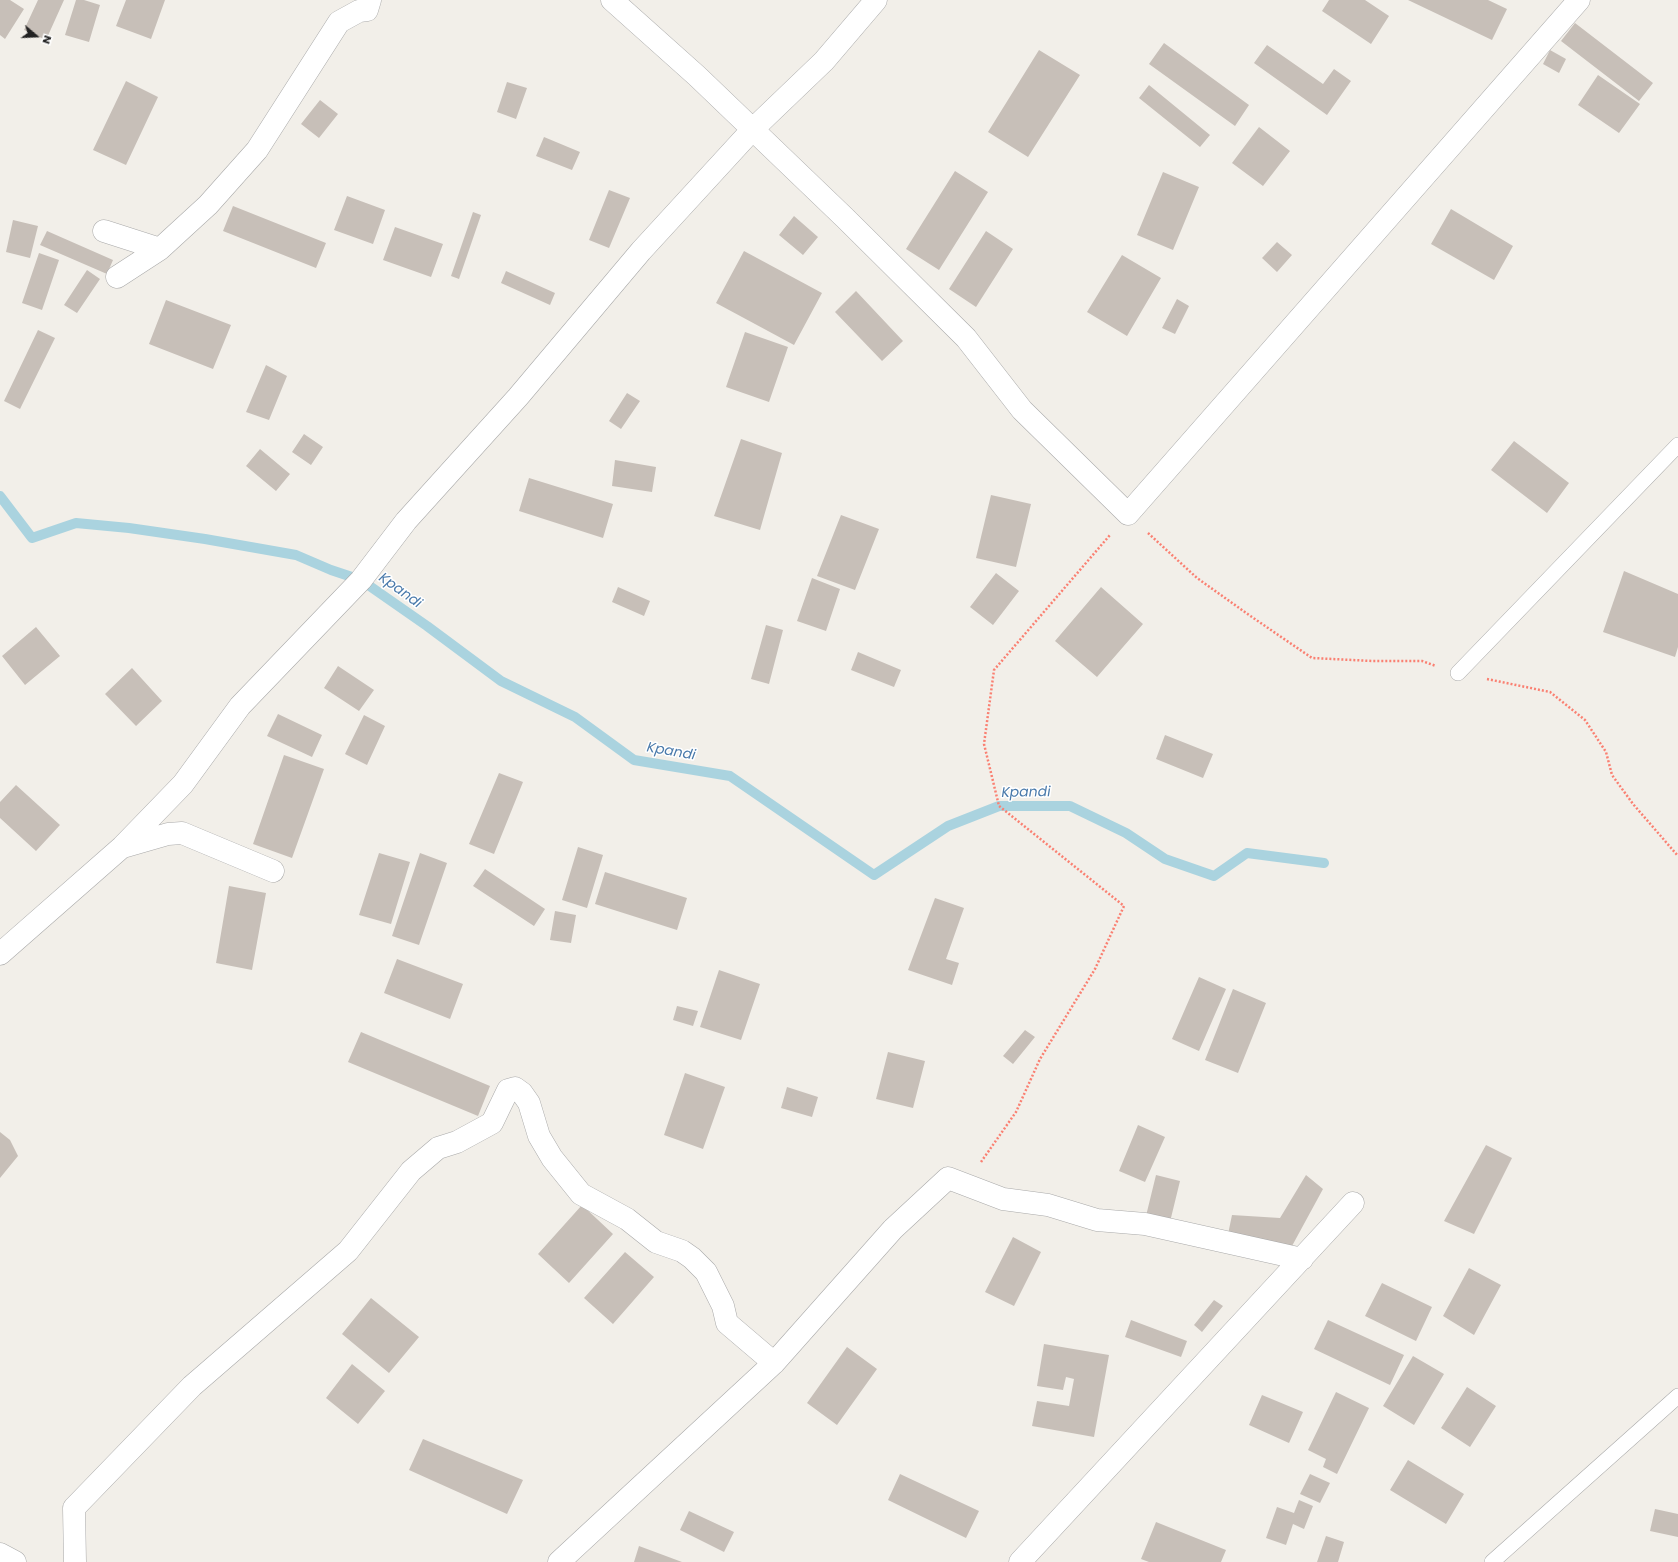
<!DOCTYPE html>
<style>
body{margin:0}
#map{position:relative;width:1678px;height:1562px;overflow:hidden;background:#f2efe9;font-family:Poppins,sans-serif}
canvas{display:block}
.north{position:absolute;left:16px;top:16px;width:40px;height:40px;-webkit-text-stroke:3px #fff;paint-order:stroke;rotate:109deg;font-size:11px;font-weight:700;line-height:16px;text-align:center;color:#222}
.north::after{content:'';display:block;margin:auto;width:14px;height:18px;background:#222;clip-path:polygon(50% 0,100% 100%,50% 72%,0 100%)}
</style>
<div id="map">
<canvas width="1678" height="1562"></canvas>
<div class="north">N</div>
</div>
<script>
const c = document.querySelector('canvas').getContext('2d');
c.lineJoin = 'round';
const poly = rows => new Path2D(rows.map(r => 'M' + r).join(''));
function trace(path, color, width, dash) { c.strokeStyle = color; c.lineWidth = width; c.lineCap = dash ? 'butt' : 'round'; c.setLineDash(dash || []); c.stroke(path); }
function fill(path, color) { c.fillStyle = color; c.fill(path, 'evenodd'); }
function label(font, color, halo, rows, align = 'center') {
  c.font = font + ' Poppins,sans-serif'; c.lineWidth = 3; c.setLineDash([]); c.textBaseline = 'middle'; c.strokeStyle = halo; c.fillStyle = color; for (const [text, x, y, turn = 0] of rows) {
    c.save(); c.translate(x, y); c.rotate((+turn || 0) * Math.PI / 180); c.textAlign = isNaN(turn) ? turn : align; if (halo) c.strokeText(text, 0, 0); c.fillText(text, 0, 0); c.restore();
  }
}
trace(poly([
 [0,496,32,538,76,523,129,528,205,539,296,555,331,570,361,580,427,626,501,681,575,717,634,760,730,776,874,875,948,826,999,806,1070,806,1126,833,1165,859,1214,876,1247,853,1324,863]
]), '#aad3df', 10);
fill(poly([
 [0,0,10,0,24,9,5,39,0,35],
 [38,0,64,0,46,40,24,30],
 [76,0,84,0,100,5,89,42,65,35],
 [126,0,165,0,151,39,116,26],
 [1329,0,1365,0,1389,16,1371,44,1322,11],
 [1408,0,1488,0,1507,9,1492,40],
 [1575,23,1653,83,1639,101,1561,41],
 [1164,43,1249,105,1235,126,1149,64],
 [1267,45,1323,84,1334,69,1351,81,1327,115,1254,63],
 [1039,50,1080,75,1028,157,988,132],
 [1550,50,1566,59,1559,73,1543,64],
 [1598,75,1640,104,1619,133,1578,105],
 [126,81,158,97,126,165,93,150],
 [507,82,527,88,516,119,497,112],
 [1149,85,1210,135,1200,147,1139,98],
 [320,100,338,114,319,138,301,124],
 [1259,127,1290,151,1263,186,1232,163],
 [544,137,580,152,572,170,536,156],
 [955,171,988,192,939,270,906,249],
 [1163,172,1199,187,1173,250,1137,235],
 [609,190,630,198,609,248,589,240],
 [347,196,385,210,373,244,334,230],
 [233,206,326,243,316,268,223,231],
 [1451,209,1513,246,1494,280,1431,244],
 [473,212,481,215,459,279,451,276],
 [794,216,818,237,803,255,779,235],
 [13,220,38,226,30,258,6,252],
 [395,227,443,244,431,277,383,260],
 [47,231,113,260,107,274,40,245],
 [986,231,1013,249,976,307,949,289],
 [1277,242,1292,255,1277,272,1262,258],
 [744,251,822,293,794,345,716,303],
 [39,253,59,260,42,310,22,303],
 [1122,255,1161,278,1127,336,1087,312],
 [87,270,100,279,77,313,64,305],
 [506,271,555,293,550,305,501,283],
 [856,291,903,341,882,361,835,312],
 [1177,299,1189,306,1175,334,1162,328],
 [166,300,231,325,213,369,149,344],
 [38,330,55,338,20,409,4,401],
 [745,332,788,347,769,402,726,387],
 [266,365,287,376,269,420,246,412],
 [627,393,640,401,621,429,609,421],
 [304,434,323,447,311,465,292,452],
 [741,439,782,453,760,530,714,516],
 [1514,441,1569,483,1547,513,1491,470],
 [260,449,290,474,276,491,246,466],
 [615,460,656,467,652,492,612,486],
 [529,478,613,504,603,538,519,511],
 [991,495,1031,504,1016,567,976,558],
 [841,515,879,529,855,590,817,576],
 [1624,571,1678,594,1678,647,1675,657,1603,632],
 [996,573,1019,591,993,625,970,607],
 [812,578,840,589,826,631,797,621],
 [618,587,650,601,644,616,612,602],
 [1101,587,1143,624,1097,677,1055,641],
 [766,625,783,630,769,684,751,679],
 [36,627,60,656,25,685,2,656],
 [858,652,901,670,894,687,851,670],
 [338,666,374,690,359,711,324,688],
 [132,668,162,701,136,726,105,694],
 [278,714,322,735,312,757,267,736],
 [364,715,385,726,367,765,345,754],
 [1165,735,1213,754,1203,778,1156,759],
 [284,755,324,769,292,858,253,844],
 [499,773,523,782,494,854,469,844],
 [16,785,60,825,36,851,0,818,0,802],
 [578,847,603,855,587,908,562,900],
 [379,853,410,862,391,924,359,915],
 [420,853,447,863,419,945,392,936],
 [485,869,545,909,534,926,473,886],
 [605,872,687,898,677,930,595,904],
 [229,886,266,893,252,970,216,963],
 [935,898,964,908,946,959,959,963,952,985,908,970],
 [555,911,576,915,571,943,550,940],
 [397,959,463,984,450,1019,384,993],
 [719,970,760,984,741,1040,700,1027],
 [1199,977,1226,989,1199,1051,1172,1039],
 [1233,989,1266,1003,1238,1073,1205,1060],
 [677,1006,698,1011,693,1026,673,1020],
 [1025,1030,1035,1037,1013,1064,1003,1056],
 [361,1032,490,1086,478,1116,348,1062],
 [888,1052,925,1061,913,1108,876,1099],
 [685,1073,725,1087,703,1149,664,1135],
 [787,1087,818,1097,812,1117,781,1108],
 [1138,1125,1165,1137,1145,1182,1119,1171],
 [0,1132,10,1140,18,1156,0,1178],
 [1486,1145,1512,1158,1474,1234,1444,1221],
 [1156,1175,1180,1181,1169,1226,1145,1220],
 [1306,1175,1323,1189,1292,1246,1227,1239,1232,1215,1280,1218],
 [582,1205,613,1234,569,1283,538,1254],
 [1013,1237,1041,1252,1014,1306,985,1292],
 [625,1252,654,1277,613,1324,584,1298],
 [1469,1268,1501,1285,1474,1335,1443,1316],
 [1382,1283,1432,1307,1416,1341,1365,1316],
 [371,1298,419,1337,389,1373,342,1334],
 [1214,1300,1223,1306,1202,1332,1194,1325],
 [1131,1320,1187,1341,1181,1357,1125,1337],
 [1328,1320,1404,1355,1390,1385,1314,1349],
 [1044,1344,1109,1355,1094,1437,1032,1426,1037,1401,1069,1406,1074,1379,1066,1377,1063,1390,1037,1386],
 [847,1347,877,1369,837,1425,807,1403],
 [1413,1356,1444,1374,1414,1425,1383,1406],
 [352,1364,385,1391,358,1424,326,1398],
 [1467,1387,1496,1406,1470,1447,1441,1428],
 [1336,1392,1369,1408,1337,1474,1323,1467,1326,1459,1308,1450],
 [1262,1395,1303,1412,1289,1443,1249,1425],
 [423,1439,523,1480,507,1514,409,1470],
 [1408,1460,1464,1494,1446,1524,1390,1490],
 [900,1474,979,1511,966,1538,888,1500],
 [1310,1474,1330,1483,1320,1503,1300,1494],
 [1299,1500,1313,1506,1304,1529,1293,1524,1286,1545,1266,1538,1277,1507,1294,1513],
 [1655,1509,1678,1514,1678,1537,1650,1531],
 [689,1511,734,1532,724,1552,680,1530],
 [1156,1522,1226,1550,1221,1562,1149,1562,1141,1559],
 [1326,1536,1344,1542,1338,1562,1317,1562],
 [639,1546,682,1562,634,1562]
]), '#c7bfb8');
const lane = poly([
 [1458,673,1678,445],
 [1492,1562,1678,1396]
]);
const street = poly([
 [612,0,697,76,845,218,966,338,1022,410,1128,514,1579,0],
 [104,231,160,249,208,205,257,150,339,22,359,11,367,10,370,0],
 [117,277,160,249],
 [123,847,168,834,182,833,273,871],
 [0,954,122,847,183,784,240,706,361,580,406,521,518,397,641,251,752,130,824,61,876,0],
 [0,1554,15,1562],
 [75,1562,74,1508,192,1386,348,1251,411,1171,438,1148,457,1142,492,1123,508,1090,515,1088,522,1093,529,1103,539,1136,552,1158,581,1194,627,1219,656,1242,682,1251,692,1258,706,1272,723,1306,727,1323,774,1363],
 [559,1562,774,1363,893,1229,948,1178,1003,1199,1048,1205,1097,1220,1145,1224,1302,1259],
 [1020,1562,1353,1203]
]);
trace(lane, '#a9a9a9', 16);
trace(street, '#a9a9a9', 23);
trace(poly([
 [1148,533,1197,578,1249,615,1312,658,1372,661,1422,661,1436,666],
 [1487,679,1550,692,1585,720,1606,752,1612,775,1633,804,1678,856],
 [981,1162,1016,1112,1040,1059,1095,969,1124,906,999,806,984,744,994,670,1110,535]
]), '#fa8072', 2.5, [2, 2]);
trace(lane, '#fff', 15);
trace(street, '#fff', 22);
label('italic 14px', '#4a7aab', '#fff', [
 ["Kpandi",400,591,36],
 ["Kpandi",671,752,10],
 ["Kpandi",1026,793,-1]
]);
</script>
